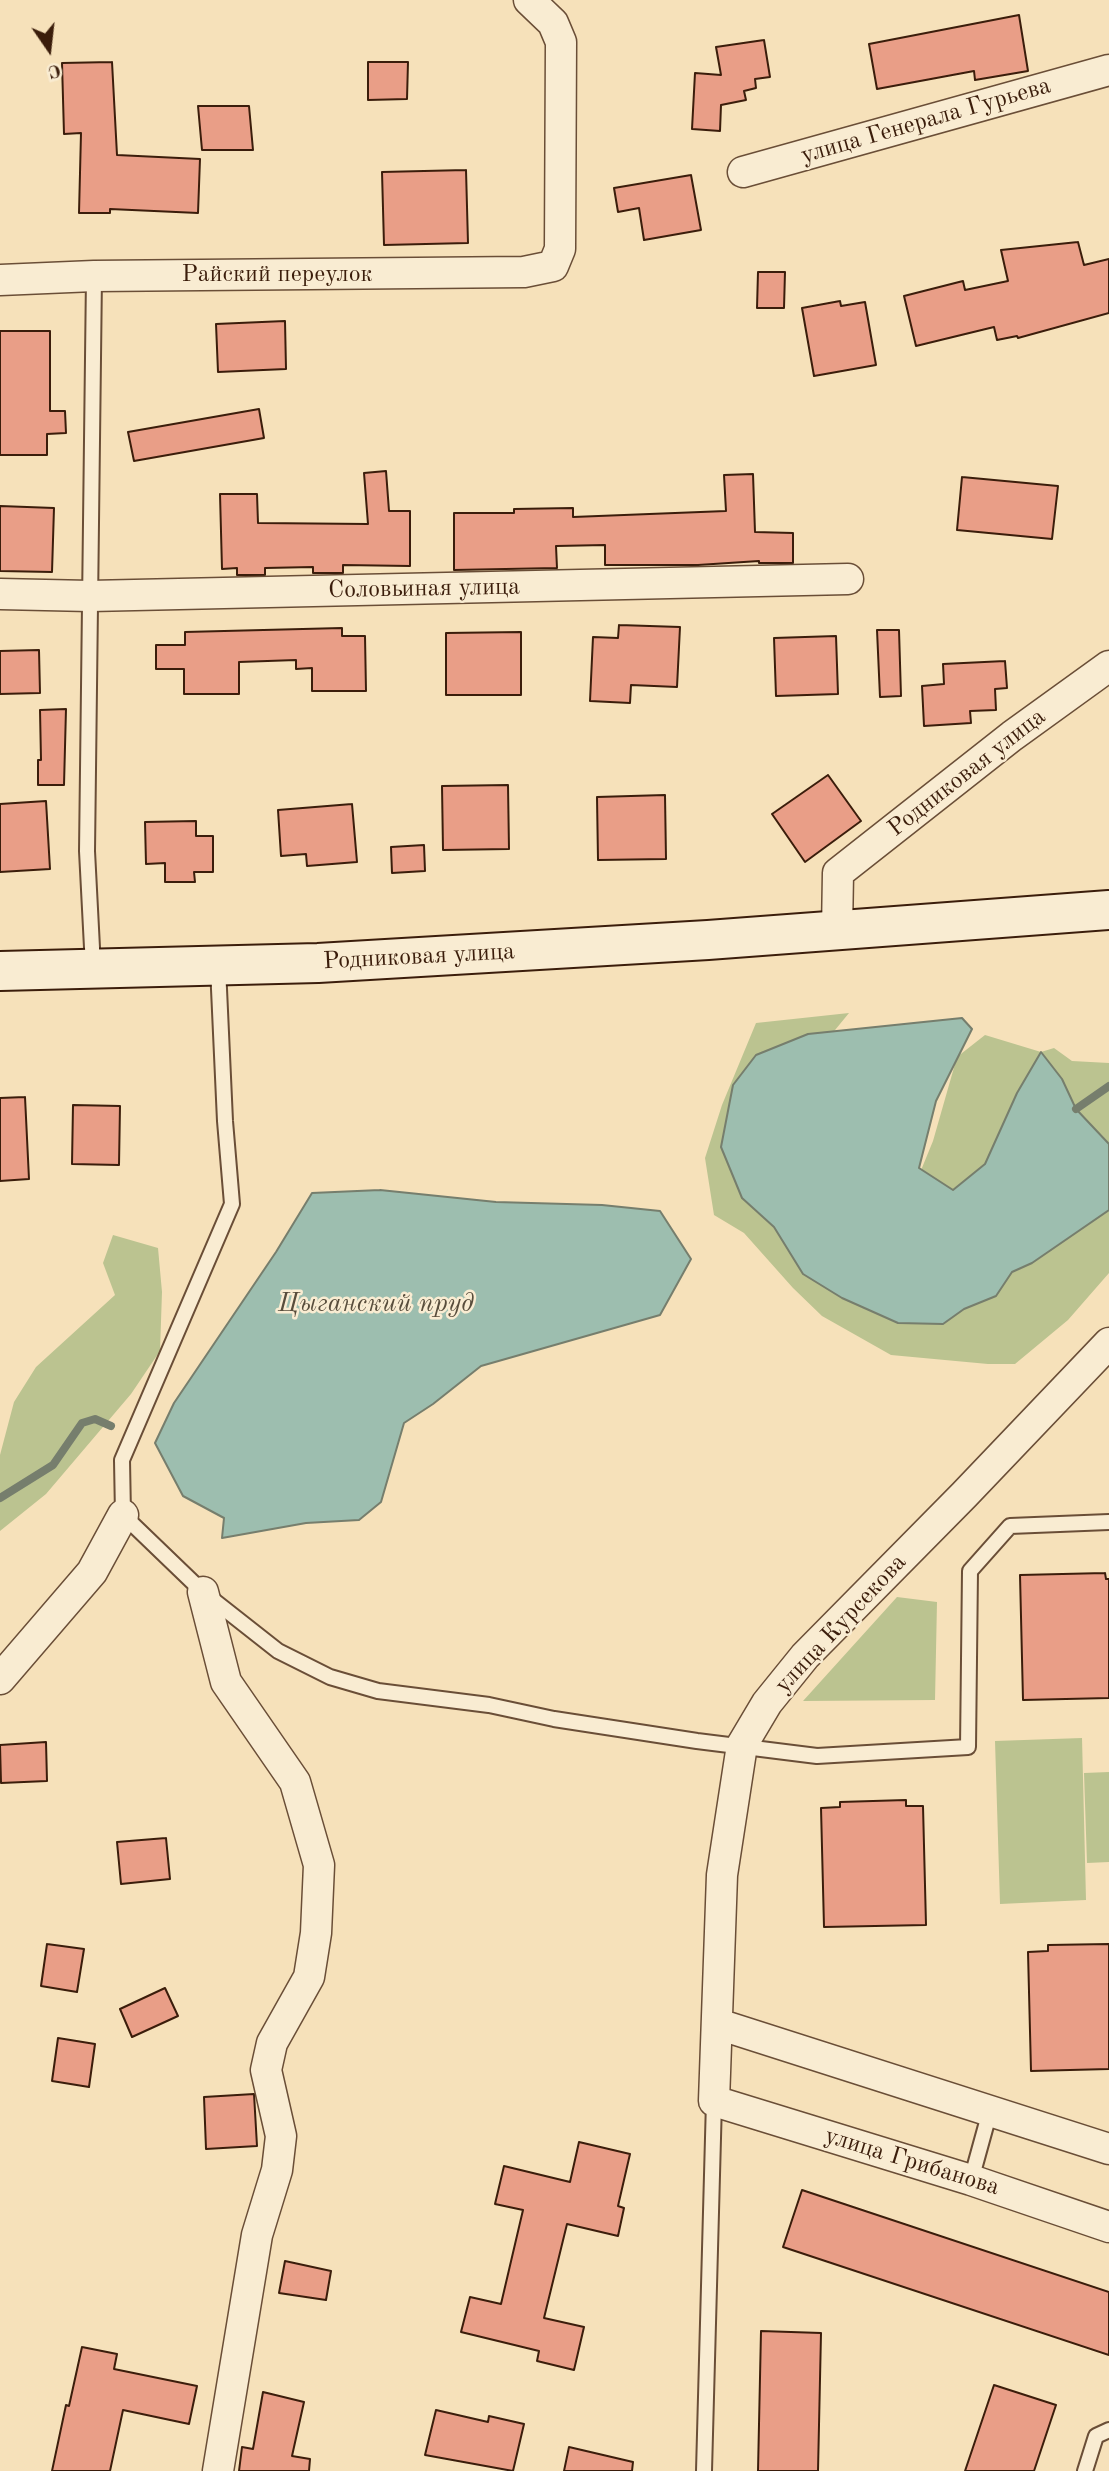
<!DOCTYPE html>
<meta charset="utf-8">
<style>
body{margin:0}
#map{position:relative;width:1109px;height:2471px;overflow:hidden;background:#f6e1ba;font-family:"Old Standard TT",serif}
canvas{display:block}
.north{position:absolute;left:14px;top:14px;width:70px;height:70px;-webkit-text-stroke:5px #f9ecd2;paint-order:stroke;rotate:166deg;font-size:19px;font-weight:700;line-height:28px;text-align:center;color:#3b1d0b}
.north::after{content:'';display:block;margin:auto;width:24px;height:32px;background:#3b1d0b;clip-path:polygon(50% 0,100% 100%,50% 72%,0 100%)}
</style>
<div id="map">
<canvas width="1109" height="2471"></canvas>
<div class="north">С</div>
</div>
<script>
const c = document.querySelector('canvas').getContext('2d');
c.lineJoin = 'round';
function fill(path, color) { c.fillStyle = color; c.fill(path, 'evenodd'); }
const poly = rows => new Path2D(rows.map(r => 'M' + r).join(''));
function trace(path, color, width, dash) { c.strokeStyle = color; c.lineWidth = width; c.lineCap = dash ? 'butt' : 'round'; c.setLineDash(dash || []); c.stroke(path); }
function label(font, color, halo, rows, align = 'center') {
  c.font = font + ' "Old Standard TT",serif'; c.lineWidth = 5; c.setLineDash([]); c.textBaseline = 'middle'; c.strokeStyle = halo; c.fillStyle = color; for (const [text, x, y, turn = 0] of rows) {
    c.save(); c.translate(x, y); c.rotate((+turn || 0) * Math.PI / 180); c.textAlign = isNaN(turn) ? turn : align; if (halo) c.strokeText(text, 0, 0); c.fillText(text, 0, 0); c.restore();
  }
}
fill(poly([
 [849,1013,799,1074,917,1180,933,1141,957,1057,985,1035,1041,1052,1054,1048,1072,1061,1109,1063,1109,1273,1068,1320,1015,1364,988,1364,891,1355,822,1316,793,1288,744,1233,714,1215,705,1158,722,1105,756,1023],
 [113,1235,158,1248,162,1292,160,1351,131,1394,46,1494,0,1531,0,1455,14,1402,36,1367,115,1295,103,1263],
 [897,1597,937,1602,935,1700,803,1701],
 [1082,1738,1086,1900,1000,1904,995,1741],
 [1109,1772,1109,1862,1087,1863,1084,1773]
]), '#bbc390');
const water = poly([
 [962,1018,972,1029,936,1101,919,1168,953,1190,985,1164,1017,1093,1041,1052,1062,1079,1076,1109,1109,1144,1109,1210,1032,1263,1012,1272,996,1296,964,1309,943,1324,898,1323,842,1298,803,1274,774,1227,742,1198,721,1147,733,1085,756,1055,808,1034,962,1018],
 [380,1190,496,1202,602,1205,660,1211,691,1259,660,1315,481,1366,433,1404,404,1423,381,1502,359,1520,306,1523,222,1538,224,1518,183,1496,155,1443,174,1403,276,1252,312,1193,380,1190]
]);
fill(water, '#9dbeaf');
trace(water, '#767e6d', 2);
trace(poly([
 [1076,1109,1109,1086],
 [0,1498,53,1465,82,1423,95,1419,111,1426]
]), '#767e6d', 8);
const building = poly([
 [1019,15,1028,71,975,80,974,71,877,89,869,44,1019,15],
 [764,40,770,77,755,79,756,88,744,91,746,100,721,105,720,131,692,129,695,73,721,75,716,47,764,40],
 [112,62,117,155,200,159,198,213,110,209,110,213,79,213,81,133,64,134,62,63,112,62],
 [368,62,408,62,407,99,368,100,368,62],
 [198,106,249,106,253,150,202,150,198,106],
 [466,170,468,243,384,245,382,172,466,170],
 [691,175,701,230,644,240,639,208,618,212,614,188,691,175],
 [1078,242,1084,265,1109,259,1109,313,1018,338,1017,336,997,340,994,327,916,346,904,296,963,281,965,290,1008,281,1001,250,1078,242],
 [758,272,785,272,784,308,757,308,758,272],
 [840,301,841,306,865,302,876,365,814,376,802,308,840,301],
 [285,321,286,369,218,372,216,324,285,321],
 [0,331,50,331,50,411,65,411,66,433,47,434,47,455,0,455,0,331],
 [259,409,264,438,134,461,128,432,259,409],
 [386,471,389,511,410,511,410,566,343,565,343,573,313,573,313,567,265,568,265,575,237,575,237,568,222,569,220,494,257,494,258,523,368,524,364,473,386,471],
 [753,474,755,532,793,533,793,563,759,563,759,561,698,565,605,565,605,545,556,546,557,568,454,570,454,513,514,513,514,509,573,508,573,517,726,511,724,475,753,474],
 [962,477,1058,486,1052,539,957,530,962,477],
 [0,506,54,508,52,572,0,571,0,506],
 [619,625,680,627,677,687,631,685,630,703,590,701,593,637,618,638,619,625],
 [342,628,342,636,365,636,366,691,312,691,312,668,296,669,296,660,239,662,239,694,184,694,184,669,156,669,156,645,185,645,185,632,342,628],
 [877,630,899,630,901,696,880,697,877,630],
 [521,632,521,695,446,695,446,633,521,632],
 [836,636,838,694,776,696,774,638,836,636],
 [39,650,40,693,0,694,0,651,39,650],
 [1005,661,1007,688,995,689,996,710,970,711,971,723,924,726,922,686,944,684,943,664,1005,661],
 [66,709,64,785,38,785,38,760,41,760,40,710,66,709],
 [828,775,861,821,805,862,772,814,828,775],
 [508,785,509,849,443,850,442,786,508,785],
 [665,795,666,859,598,860,597,797,665,795],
 [46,801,50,869,0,872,0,804,46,801],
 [352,804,357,862,307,866,306,854,281,856,278,810,352,804],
 [196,821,196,836,213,836,213,872,194,872,195,882,165,882,165,863,146,864,145,822,196,821],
 [424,845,425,871,392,873,391,847,424,845],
 [25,1097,29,1179,0,1181,0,1098,25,1097],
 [73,1105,120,1106,119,1165,72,1164,73,1105],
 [1105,1573,1106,1579,1109,1579,1109,1698,1023,1700,1020,1575,1105,1573],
 [46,1742,47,1781,1,1783,0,1745,46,1742],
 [906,1800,906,1806,923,1806,926,1925,824,1927,821,1808,840,1807,840,1802,906,1800],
 [166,1838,170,1879,121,1884,117,1842,166,1838],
 [47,1944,84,1949,77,1992,41,1986,47,1944],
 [1109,1944,1109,2069,1031,2071,1028,1952,1048,1951,1048,1945,1109,1944],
 [165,1988,178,2016,132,2037,120,2009,165,1988],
 [58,2038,95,2044,89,2087,52,2081,58,2038],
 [254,2094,257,2146,206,2149,204,2097,254,2094],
 [579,2142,630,2154,618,2206,624,2208,618,2236,567,2224,544,2318,584,2327,574,2370,537,2361,539,2351,461,2332,470,2297,501,2304,523,2210,495,2204,504,2166,570,2182,579,2142],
 [802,2190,1109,2292,1109,2355,783,2247,802,2190],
 [285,2261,331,2271,326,2300,279,2293,285,2261],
 [761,2331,821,2333,818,2471,758,2471,761,2331],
 [82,2347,117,2354,114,2369,197,2386,189,2424,123,2410,110,2471,52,2471,66,2405,69,2406,82,2347],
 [994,2385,1056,2405,1034,2471,965,2471,994,2385],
 [263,2392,304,2402,292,2456,310,2459,309,2471,239,2471,242,2447,253,2449,263,2392],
 [436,2410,488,2422,489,2416,524,2424,513,2471,425,2455,436,2410],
 [569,2447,633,2462,632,2471,564,2471,569,2447]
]);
fill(building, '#e99e87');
trace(building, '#3b1d0b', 2);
const lane = poly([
 [93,967,87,851,94,276],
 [218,967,225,1121,232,1204,122,1460,123,1515,203,1592,278,1651,330,1677,378,1691,489,1705,554,1719,697,1741,817,1756,968,1747,970,1571,1010,1526,1109,1522],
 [971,2180,990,2111],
 [704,2471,714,2101],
 [1085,2471,1096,2436,1109,2430]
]);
const street = poly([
 [743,172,1109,70],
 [0,280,94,276,524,272,553,266,560,249,561,42,553,23,529,0],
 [0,594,90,596,848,579],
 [837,931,838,873,1012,736,1109,666],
 [1109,1343,964,1495,805,1656,767,1703,742,1745,722,1875,714,2101,971,2180,1109,2227],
 [203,1592,226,1682,295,1782,319,1865,316,1933,309,1977,272,2043,266,2070,281,2136,277,2170,257,2235,218,2471],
 [0,1679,92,1572,123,1515],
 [718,2024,1109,2149]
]);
const secondary = poly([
 [0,971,318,963,708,940,1109,910]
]);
trace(lane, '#6a4e37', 18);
trace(street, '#6a4e37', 33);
trace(secondary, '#3b1d0b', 42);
trace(lane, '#f9ecd2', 14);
trace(street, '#f9ecd2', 30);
trace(secondary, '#f9ecd2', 38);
label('24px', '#3b1d0b', '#f9ecd2', [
 ["улица Генерала Гурьева",926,121,-16],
 ["Райский переулок",277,275],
 ["Соловьиная улица",424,589,-1],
 ["Родниковая улица",967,773,-38],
 ["Родниковая улица",419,957,-3],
 ["улица Курсекова",841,1624,-47],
 ["улица Грибанова",912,2162,17]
]);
label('italic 26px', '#584d3c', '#f9ecd2', [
 ["Цыганский пруд",376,1304]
]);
</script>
